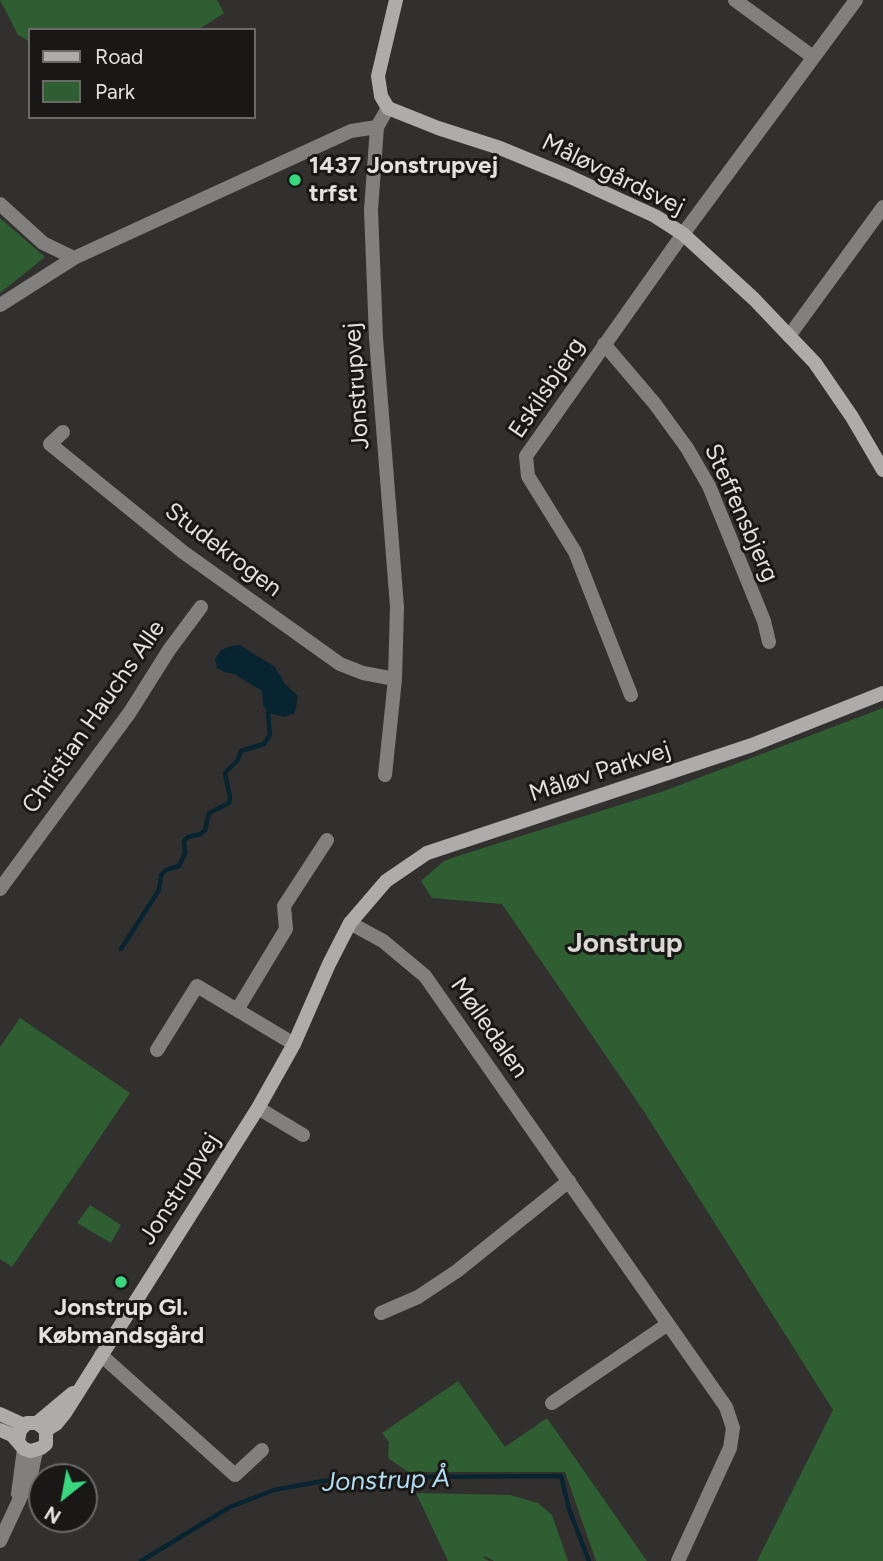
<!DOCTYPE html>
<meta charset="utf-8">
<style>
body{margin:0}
#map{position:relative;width:883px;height:1561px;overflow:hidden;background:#32302e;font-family:Figtree,sans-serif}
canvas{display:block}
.legend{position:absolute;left:28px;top:28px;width:228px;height:91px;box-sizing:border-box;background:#191817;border:2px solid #6a6968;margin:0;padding:9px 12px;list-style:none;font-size:21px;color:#e3e2e1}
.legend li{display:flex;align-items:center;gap:14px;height:35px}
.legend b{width:35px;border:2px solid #6a6968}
.north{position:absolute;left:28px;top:1463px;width:70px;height:70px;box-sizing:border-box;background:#191817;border:2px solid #6a6968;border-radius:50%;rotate:211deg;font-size:19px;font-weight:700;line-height:28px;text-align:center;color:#e3e2e1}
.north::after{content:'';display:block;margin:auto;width:24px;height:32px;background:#39d87f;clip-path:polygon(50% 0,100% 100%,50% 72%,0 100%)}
</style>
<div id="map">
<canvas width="883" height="1561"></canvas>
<ul class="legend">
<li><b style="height:9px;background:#aeacab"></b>Road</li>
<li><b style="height:19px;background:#2e5e31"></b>Park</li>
</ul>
<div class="north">N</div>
</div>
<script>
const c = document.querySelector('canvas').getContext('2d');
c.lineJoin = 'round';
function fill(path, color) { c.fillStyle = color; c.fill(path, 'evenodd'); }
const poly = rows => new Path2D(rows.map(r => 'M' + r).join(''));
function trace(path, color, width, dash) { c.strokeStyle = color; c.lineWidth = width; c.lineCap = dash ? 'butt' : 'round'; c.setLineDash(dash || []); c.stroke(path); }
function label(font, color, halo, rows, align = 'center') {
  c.font = font + ' Figtree,sans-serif'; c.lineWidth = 6; c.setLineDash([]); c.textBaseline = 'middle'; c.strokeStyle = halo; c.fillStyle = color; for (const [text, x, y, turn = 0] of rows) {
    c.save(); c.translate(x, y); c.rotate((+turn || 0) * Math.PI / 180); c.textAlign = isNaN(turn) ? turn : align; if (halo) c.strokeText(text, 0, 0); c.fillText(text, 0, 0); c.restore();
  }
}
fill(poly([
 [0,0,217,0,224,13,198,30,30,30,30,42,18,35],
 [0,218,45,257,0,293],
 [883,708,883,1561,757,1561,833,1410,643,1110,502,904,432,898,421,881,444,861,461,855,664,791],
 [20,1018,130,1093,12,1267,0,1259,0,1047],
 [90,1205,121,1225,111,1243,77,1223],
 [458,1381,505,1447,547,1418,647,1561,596,1561,565,1472,408,1472,388,1458,389,1442,382,1433],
 [416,1493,510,1495,538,1503,552,1515,568,1561,494,1561,485,1556,484,1558,489,1561,448,1561]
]), '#2e5e31');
fill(poly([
 [240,645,275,667,285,684,298,696,295,713,284,717,268,713,263,705,262,691,234,674,224,672,217,668,215,659,221,650,231,646]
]), '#082431');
trace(poly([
 [121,949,159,890,161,875,166,870,179,866,185,853,184,841,188,837,201,834,205,830,209,813,229,803,230,797,225,773,237,761,241,751,264,744,270,735,268,713],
 [141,1561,230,1507,274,1490,323,1481,420,1477,561,1476,569,1509,589,1561]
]), '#082431', 4.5);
trace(poly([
 [735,0,813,57],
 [0,204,43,243,74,258],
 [0,305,74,258,351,131,377,127],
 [789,336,883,207],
 [604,344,655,404,687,448,709,486,764,621,769,642],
 [63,432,50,444,183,552,340,664,363,673,395,679],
 [631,695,575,552,528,476,526,456,683,234,856,0],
 [385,775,395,679,397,607,376,338,371,210,377,127,388,108],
 [0,889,130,712,169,650,201,607],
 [350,923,383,941,425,976,726,1407,733,1428,730,1448,678,1561],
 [237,1010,286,929,284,906,327,840],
 [157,1050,197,986,294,1044],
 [258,1108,303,1135],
 [381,1313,418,1297,457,1271,569,1181],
 [101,1355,235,1475,262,1450],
 [552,1403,668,1324],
 [18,1494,24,1449],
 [0,1541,31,1475,36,1451]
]), '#81807f', 14);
trace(poly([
 [396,0,378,76,381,96,388,108,438,128,500,148,568,176,655,216,683,234,754,299,815,363,852,417,883,470],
 [0,1414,24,1425],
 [37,1423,73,1393],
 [0,1430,12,1435,24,1449,31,1451,41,1448,46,1444,46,1430,37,1423,27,1423,20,1430,18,1441],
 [46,1430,56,1424,65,1413,258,1108,294,1044,329,964,350,923,386,881,427,853,752,745,883,693]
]), '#aeacab', 14);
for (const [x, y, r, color] of [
 [295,180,7,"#39d87f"],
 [121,1282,7,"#39d87f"]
]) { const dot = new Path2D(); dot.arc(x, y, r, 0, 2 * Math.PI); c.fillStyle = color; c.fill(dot); trace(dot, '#191817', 2.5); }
label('bold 24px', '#e3e2e1', '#191817', [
 ["1437 Jonstrupvej",309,166],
 ["trfst",309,194],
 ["Jonstrup Gl.",121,1308,"center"],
 ["Købmandsgård",121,1336,"center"]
], 'left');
label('24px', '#e3e2e1', '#191817', [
 ["Måløvgårdsvej",613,175,26],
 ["Jonstrupvej",357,386,-94],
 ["Eskilsbjerg",547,388,-56],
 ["Steffensbjerg",741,513,66],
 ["Studekrogen",223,550,37],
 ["Christian Hauchs Alle",94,717,-55],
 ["Måløv Parkvej",600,772,-18],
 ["Mølledalen",489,1028,55],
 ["Jonstrupvej",180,1189,-57]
]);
label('italic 26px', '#b3ddf3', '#191817', [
 ["Jonstrup Å",386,1481,-2]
]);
label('bold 28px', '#dad8d5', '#191817', [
 ["Jonstrup",625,944]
]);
</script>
